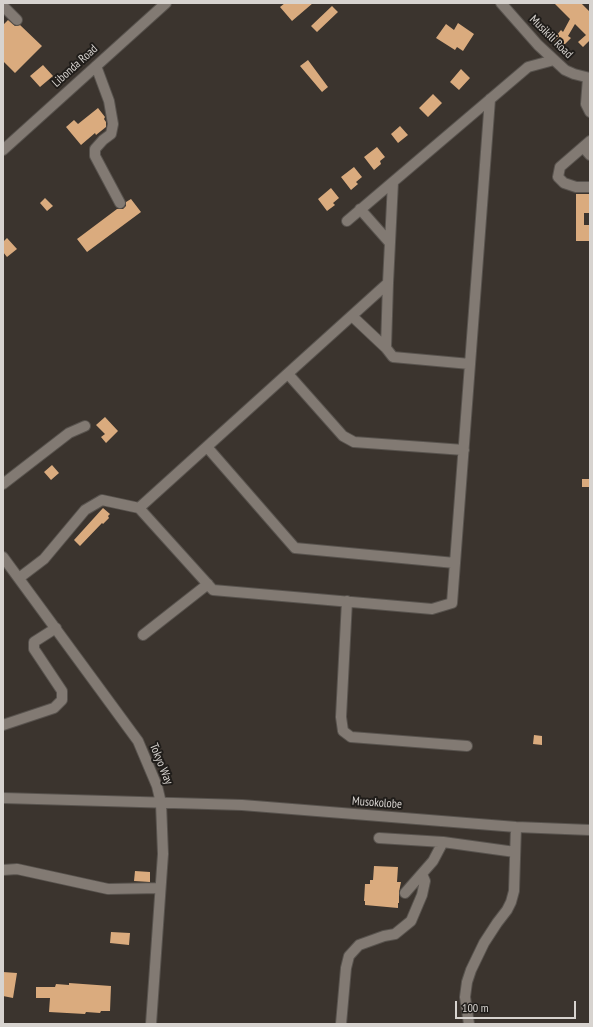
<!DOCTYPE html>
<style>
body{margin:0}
#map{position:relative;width:593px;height:1027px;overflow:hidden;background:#3b342e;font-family:"PT Sans Narrow",sans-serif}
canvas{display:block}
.frame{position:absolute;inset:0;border:4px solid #d7d3cf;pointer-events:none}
.scale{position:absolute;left:455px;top:1001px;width:121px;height:18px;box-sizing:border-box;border:2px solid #d7d3cf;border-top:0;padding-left:5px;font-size:12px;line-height:14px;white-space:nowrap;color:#d7d3cf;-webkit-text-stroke:3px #201d1a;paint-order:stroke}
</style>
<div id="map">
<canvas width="593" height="1027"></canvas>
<div class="frame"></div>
<div class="scale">100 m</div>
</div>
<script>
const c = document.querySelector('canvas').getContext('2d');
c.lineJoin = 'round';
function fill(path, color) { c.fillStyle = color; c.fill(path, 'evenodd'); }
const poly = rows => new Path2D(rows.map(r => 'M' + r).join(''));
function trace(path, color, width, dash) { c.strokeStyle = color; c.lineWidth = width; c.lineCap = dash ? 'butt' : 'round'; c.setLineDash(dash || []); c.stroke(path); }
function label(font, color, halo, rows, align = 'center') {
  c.font = font + ' "PT Sans Narrow",sans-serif'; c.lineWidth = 4; c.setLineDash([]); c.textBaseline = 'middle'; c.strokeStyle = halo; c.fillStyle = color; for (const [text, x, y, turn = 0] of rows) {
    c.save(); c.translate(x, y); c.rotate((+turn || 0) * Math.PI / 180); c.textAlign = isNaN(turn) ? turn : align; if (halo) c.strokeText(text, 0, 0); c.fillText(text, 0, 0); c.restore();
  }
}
fill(poly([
 [285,3,313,3,292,21,280,7],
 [554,3,581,3,590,12,590,40,583,47,578,42,586,35,575,24,568,36,571,38,561,48,552,41,561,30,563,32,570,19],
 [332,6,338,12,317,32,311,26],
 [8,20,15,26,20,25,42,46,15,73,3,61,3,25],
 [458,23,474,34,463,51,457,47,455,50,436,38,446,24,454,30],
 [308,60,328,87,322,92,300,66],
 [43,65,53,76,40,87,30,76],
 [461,69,470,78,459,90,450,82],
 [433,94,442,103,428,117,419,108],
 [98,108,105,117,104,119,106,122,106,127,96,135,95,133,81,145,66,127,74,120,78,124],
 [400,126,408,135,398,143,391,134],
 [377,147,385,157,380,161,381,164,374,170,364,157],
 [354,167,362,177,356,182,358,184,351,190,341,177],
 [331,188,339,198,333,203,335,205,327,211,318,199],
 [576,194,590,194,590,213,584,213,584,225,590,225,590,241,576,241],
 [45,198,53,206,47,211,40,203],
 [131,199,141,212,87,252,77,239,117,209,123,209,126,206,126,202],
 [7,238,17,249,7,257,3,252,3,242],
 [105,417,118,431,106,443,101,437,105,434,96,425],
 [52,465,59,473,51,480,44,472],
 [582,479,590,479,590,487,582,487],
 [103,508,110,514,108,516,109,518,103,524,102,523,80,546,74,540],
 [534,735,542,736,542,745,533,744],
 [374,866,398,867,397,882,401,882,399,892,399,903,398,903,398,908,365,905,365,901,364,901,365,884,370,884,370,880,373,880],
 [135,871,150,872,150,882,134,881],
 [111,932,130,933,129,945,110,943],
 [3,972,17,973,13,998,3,996],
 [69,983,111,986,110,1011,101,1011,100,1013,86,1012,85,1014,49,1012,50,998,36,998,36,987,55,987,56,984,69,985]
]), '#daab7e');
const minor = poly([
 [501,3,538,45,565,70,574,74,590,78],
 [3,6,17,20],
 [96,66,109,101,113,124,111,134,103,140,95,149,95,156,120,203],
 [588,78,586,104,590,112],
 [590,141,560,167,558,177,564,183,576,187,590,187],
 [583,147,590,155],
 [3,150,166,3],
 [393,182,388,283,139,508,213,590,432,609,452,603,490,99],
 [360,209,390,243],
 [347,221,528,67,554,60],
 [388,283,386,348,393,357,470,364],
 [352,316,386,348],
 [288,374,343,436,354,442,464,450],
 [207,447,295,548,455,563],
 [3,484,69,433,85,426],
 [3,557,138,741,157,786,161,803,163,854,151,1024],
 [19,578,44,559,85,510,102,500,139,508],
 [347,601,341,717,343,731,351,737,467,746],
 [143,635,208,584],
 [3,725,54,708,62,700,62,691,34,649,34,642,56,628],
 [3,798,242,805,516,827,590,830],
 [379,838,443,842,515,852],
 [3,870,17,869,108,889,160,888],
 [405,893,433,861,443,842],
 [341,1024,346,968,349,956,359,945,384,936,395,934,411,921,422,895,425,881,422,874],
 [469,1024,465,997,467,982,471,970,484,943,497,923,507,910,511,902,514,891,516,827]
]);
trace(minor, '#58534e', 12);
trace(minor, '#827a73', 10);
label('12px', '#d7d3cf', '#201d1a', [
 ["Musikili Road",551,37,45],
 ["Libonda Road",75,66,-42],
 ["Tokyo Way",161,764,68],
 ["Musokolobe",377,803,4]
]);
</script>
